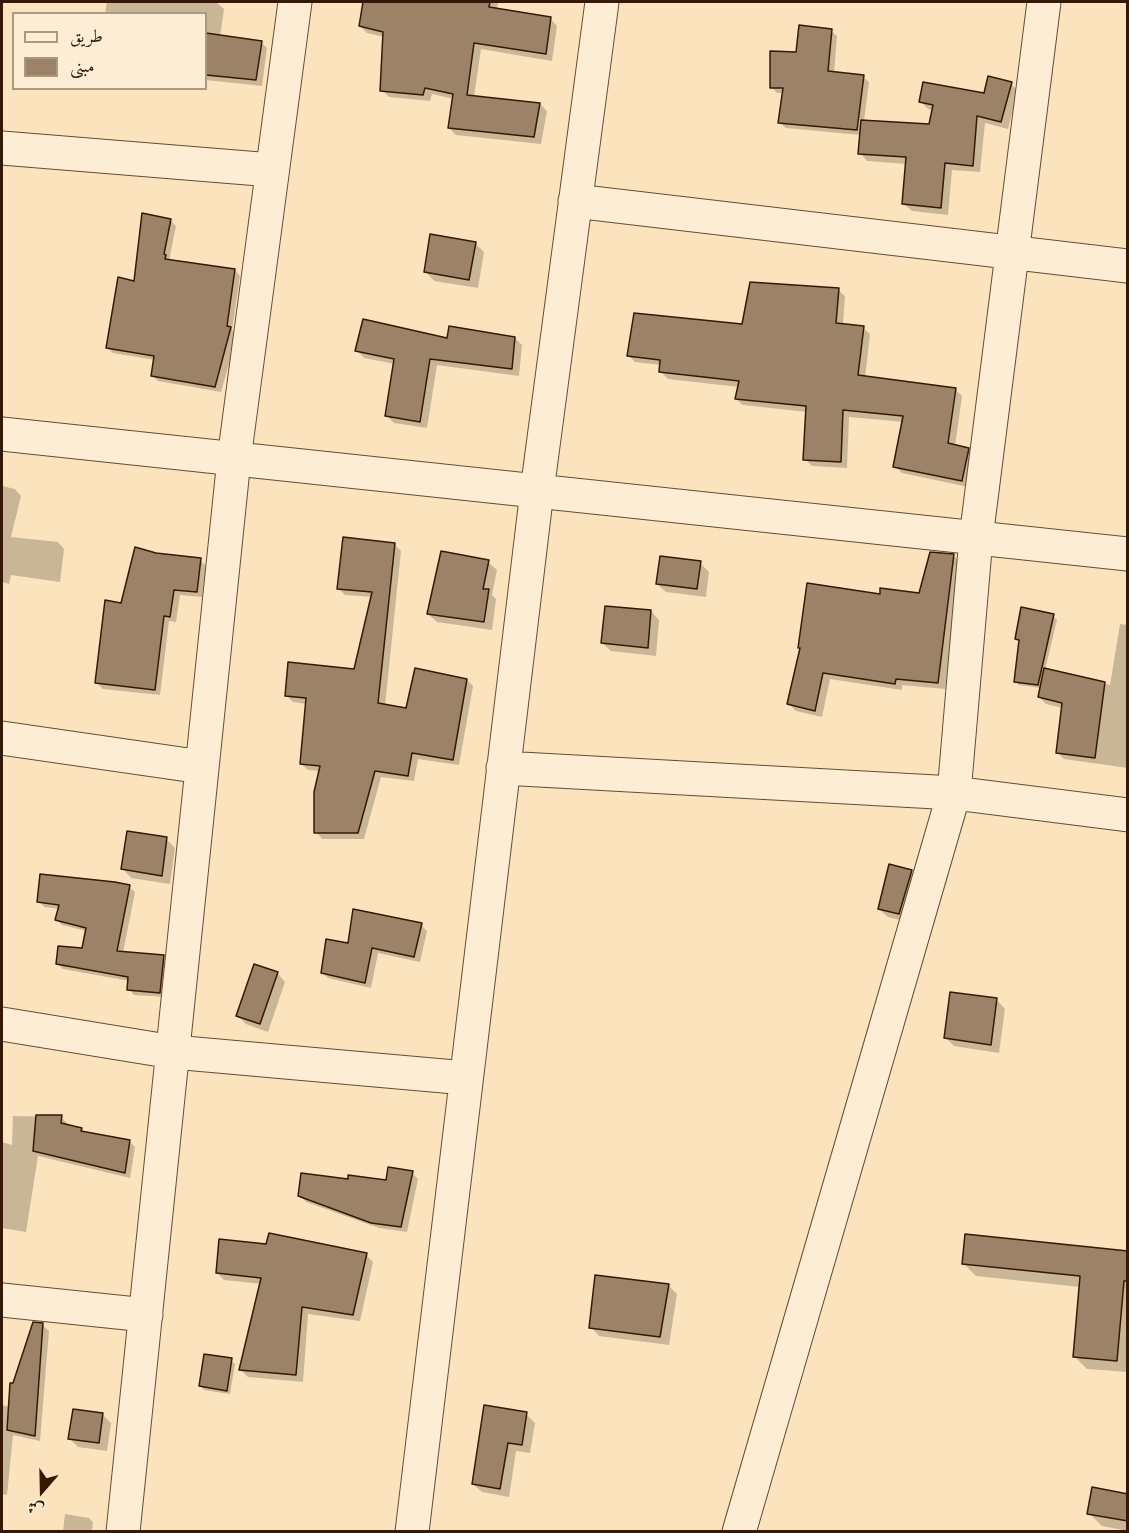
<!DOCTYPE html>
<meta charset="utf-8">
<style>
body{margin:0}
#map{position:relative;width:1129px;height:1533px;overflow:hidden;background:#fbe4bd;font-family:Alegreya,Amiri,serif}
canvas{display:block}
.frame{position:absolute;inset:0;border:3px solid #361807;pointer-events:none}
.legend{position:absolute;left:12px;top:12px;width:195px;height:78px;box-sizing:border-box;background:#fcedd4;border:2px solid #ad9882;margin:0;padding:8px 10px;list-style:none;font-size:18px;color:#361807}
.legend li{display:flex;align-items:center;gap:12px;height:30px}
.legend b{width:30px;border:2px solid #ad9882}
.north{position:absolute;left:12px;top:1461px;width:60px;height:60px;-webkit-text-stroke:4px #fcedd4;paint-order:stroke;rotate:200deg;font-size:16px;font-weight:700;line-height:24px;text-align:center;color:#361807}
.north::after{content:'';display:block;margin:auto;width:21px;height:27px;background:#361807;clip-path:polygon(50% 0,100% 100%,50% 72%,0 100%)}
</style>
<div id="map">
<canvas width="1129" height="1533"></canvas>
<div class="frame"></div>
<ul class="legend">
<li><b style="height:8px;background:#fcedd4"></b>طريق</li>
<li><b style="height:16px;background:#9c8266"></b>مبنى</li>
</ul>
<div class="north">ش</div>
</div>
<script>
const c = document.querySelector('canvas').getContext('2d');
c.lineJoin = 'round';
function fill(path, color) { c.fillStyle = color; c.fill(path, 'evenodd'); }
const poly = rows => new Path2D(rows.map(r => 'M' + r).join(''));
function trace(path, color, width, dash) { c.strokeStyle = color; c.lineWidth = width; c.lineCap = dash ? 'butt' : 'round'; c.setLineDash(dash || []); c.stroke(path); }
fill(poly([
 [107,2,217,3,224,9,220,37,261,42,267,48,262,86,206,80,206,14,105,14],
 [365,2,398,2,457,13,459,2,498,2,497,10,550,18,557,26,552,61,481,49,474,97,540,104,547,111,541,144,456,135,449,128,454,99,432,94,430,101,389,97,382,90,384,37,367,33,360,26],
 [831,31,837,36,834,73,863,77,869,82,864,121,930,126,933,110,928,109,920,101,985,95,1011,84,1018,91,1008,129,985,123,980,172,952,170,948,215,912,211,904,204,907,164,867,161,860,153,861,135,786,128,780,123,784,93,777,93,771,87,797,53],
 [170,220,176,226,169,261,235,270,240,276,232,330,237,335,221,392,158,381,152,375,155,360,113,353,107,347,135,282],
 [475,243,484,252,478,288,434,281,426,272],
 [838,290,845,296,843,325,863,328,870,334,865,378,955,389,962,396,955,446,968,449,975,456,968,487,902,473,895,466,904,422,849,417,847,468,812,466,805,459,807,412,743,405,736,399,739,387,668,379,661,372,661,365,635,362,628,355,743,326],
 [515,338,522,345,519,376,437,365,427,428,394,423,387,416,395,364,364,358,357,350,449,339],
 [2,486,15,489,21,496,11,537,58,542,64,549,60,582,11,575,9,584,2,582],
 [394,544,401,551,385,706,407,710,467,680,473,686,459,765,418,759,414,781,381,777,364,839,322,839,316,832,320,771,308,770,301,764,307,704,293,702,286,695,356,670,373,597,345,595,338,588],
 [156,554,200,560,206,566,202,597,180,595,176,622,169,621,160,695,103,689,97,683,123,604],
 [954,556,961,563,945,689,902,685,902,690,830,679,822,717,796,711,789,704,801,649,799,648,881,596,920,595],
 [488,562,497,570,492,595,496,599,492,630,437,622,428,614],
 [700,563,709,572,706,597,666,592,657,584],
 [651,611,659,620,656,656,611,651,602,643],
 [1053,616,1057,620,1045,670,1110,685,1120,624,1128,625,1128,768,1064,759,1057,752,1063,708,1046,704,1039,697,1041,688,1019,685,1015,681,1020,643,1016,639],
 [166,839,175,848,170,884,131,878,123,869],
 [911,871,920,880,908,922,888,917,879,909],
 [129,887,135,892,123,953,163,956,169,962,165,997,134,995,129,989,129,981,63,969,57,963,83,950,86,931,62,925,57,920,59,909,44,907,39,901],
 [421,925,427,931,420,962,378,953,371,988,328,978,322,972,349,944],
 [277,973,285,982,268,1032,246,1024,237,1015],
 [997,1000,1005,1009,999,1053,954,1046,945,1037],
 [13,1116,61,1117,67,1123,67,1126,81,1129,86,1134,129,1141,135,1147,130,1178,38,1156,26,1232,2,1228,2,1142,12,1145],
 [412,1173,418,1179,407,1232,379,1228,306,1202,300,1195,349,1180,387,1181],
 [1128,1253,1128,1372,1087,1369,1074,1356,1080,1287,976,1276,963,1263],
 [366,1255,373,1262,360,1321,308,1314,303,1382,248,1377,241,1370,262,1284,224,1280,217,1273],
 [668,1285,677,1294,669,1345,599,1336,591,1327],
 [42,1325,49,1331,40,1441,13,1435,7,1495,2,1494,2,1405,10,1407,14,1385],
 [231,1360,235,1364,230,1394,204,1390,200,1386],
 [102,1414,111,1423,107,1451,78,1447,69,1438],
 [526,1414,535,1423,530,1453,516,1451,509,1497,482,1492,473,1484],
 [1128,1495,1128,1531,1102,1526,1089,1513],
 [65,1514,89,1518,93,1522,92,1532,63,1532]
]), '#0003');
const building = poly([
 [363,2,490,2,489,7,551,17,546,54,474,43,467,95,540,103,534,137,448,128,453,94,425,88,423,95,380,91,383,32,359,26,363,2],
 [799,25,832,29,828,71,864,75,857,130,778,123,783,88,770,88,770,51,796,52,799,25],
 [206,33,262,41,256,80,206,75,206,33],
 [988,76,1012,82,1001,122,977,116,973,166,945,163,941,208,902,204,906,157,858,154,861,120,929,124,933,105,919,102,923,82,984,93,988,76],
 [142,213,171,219,164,254,166,255,165,259,235,269,227,326,231,327,215,387,151,376,154,356,106,348,118,277,134,281,142,213],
 [430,234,476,242,469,280,424,272,430,234],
 [750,282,839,288,836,323,864,326,858,375,956,388,948,443,969,448,962,481,893,467,903,416,843,410,841,462,803,460,806,406,735,399,739,381,659,372,660,360,627,356,634,313,742,324,750,282],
 [363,319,447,338,449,326,515,337,512,369,430,359,420,422,385,416,394,359,355,351,363,319],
 [343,537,395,543,378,703,406,708,415,668,467,679,453,760,412,753,408,776,375,771,358,833,314,833,314,792,320,766,300,764,306,698,285,696,288,662,354,669,372,592,337,589,343,537],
 [135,547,156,553,201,558,197,592,174,590,170,617,164,616,155,690,95,683,105,600,121,603,135,547],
 [441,551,489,560,483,589,489,589,484,622,427,614,441,551],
 [930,552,954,554,938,683,896,679,895,684,823,673,815,711,787,704,800,648,798,648,807,583,880,594,880,588,919,593,930,552],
 [660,556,701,561,697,589,656,584,660,556],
 [605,606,651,610,648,648,601,643,605,606],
 [1021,607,1054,614,1038,685,1014,682,1019,640,1015,639,1021,607],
 [1044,668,1105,682,1095,758,1056,753,1062,703,1038,697,1044,668],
 [127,831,167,837,162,876,121,869,127,831],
 [889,864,912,870,899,914,878,909,889,864],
 [40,874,115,882,130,885,117,951,164,955,160,993,127,990,128,977,56,964,58,946,82,948,86,928,55,920,59,905,37,902,40,874],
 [353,909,422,923,414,957,372,948,365,983,321,973,326,939,348,943,353,909],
 [254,964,278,972,260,1024,236,1016,254,964],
 [950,992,997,998,991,1045,944,1038,950,992],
 [36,1115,62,1115,61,1123,82,1128,81,1131,130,1140,125,1173,33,1151,36,1115],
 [388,1167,413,1171,401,1227,371,1223,298,1196,301,1173,348,1179,348,1175,386,1180,388,1167],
 [269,1233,367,1253,353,1315,302,1307,296,1375,239,1370,261,1278,216,1273,219,1239,266,1244,269,1233],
 [965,1234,1128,1251,1128,1281,1124,1281,1117,1361,1073,1357,1080,1276,962,1264,965,1234],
 [595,1275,669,1284,660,1337,589,1328,595,1275],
 [33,1322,43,1323,35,1436,7,1430,10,1383,13,1383,33,1322],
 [204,1354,232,1358,227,1391,199,1386,204,1354],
 [484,1405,527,1412,522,1445,508,1443,500,1489,472,1484,484,1405],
 [73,1409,103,1413,99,1443,68,1439,73,1409],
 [1092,1487,1128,1494,1128,1521,1087,1514,1092,1487]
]);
fill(building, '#9c8266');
trace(building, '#361807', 1.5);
const minor = poly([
 [2,148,272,170],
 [575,201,1128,266],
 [2,434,1128,554],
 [2,738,202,767],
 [503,768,954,793,1128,815],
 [2,1024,173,1052,466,1078],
 [2,1300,146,1315],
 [123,1532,234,459,295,2],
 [412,1532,537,491,602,2],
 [739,1532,954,793,976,538,1044,2]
]);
trace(minor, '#674b34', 35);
trace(minor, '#fcedd4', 33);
</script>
